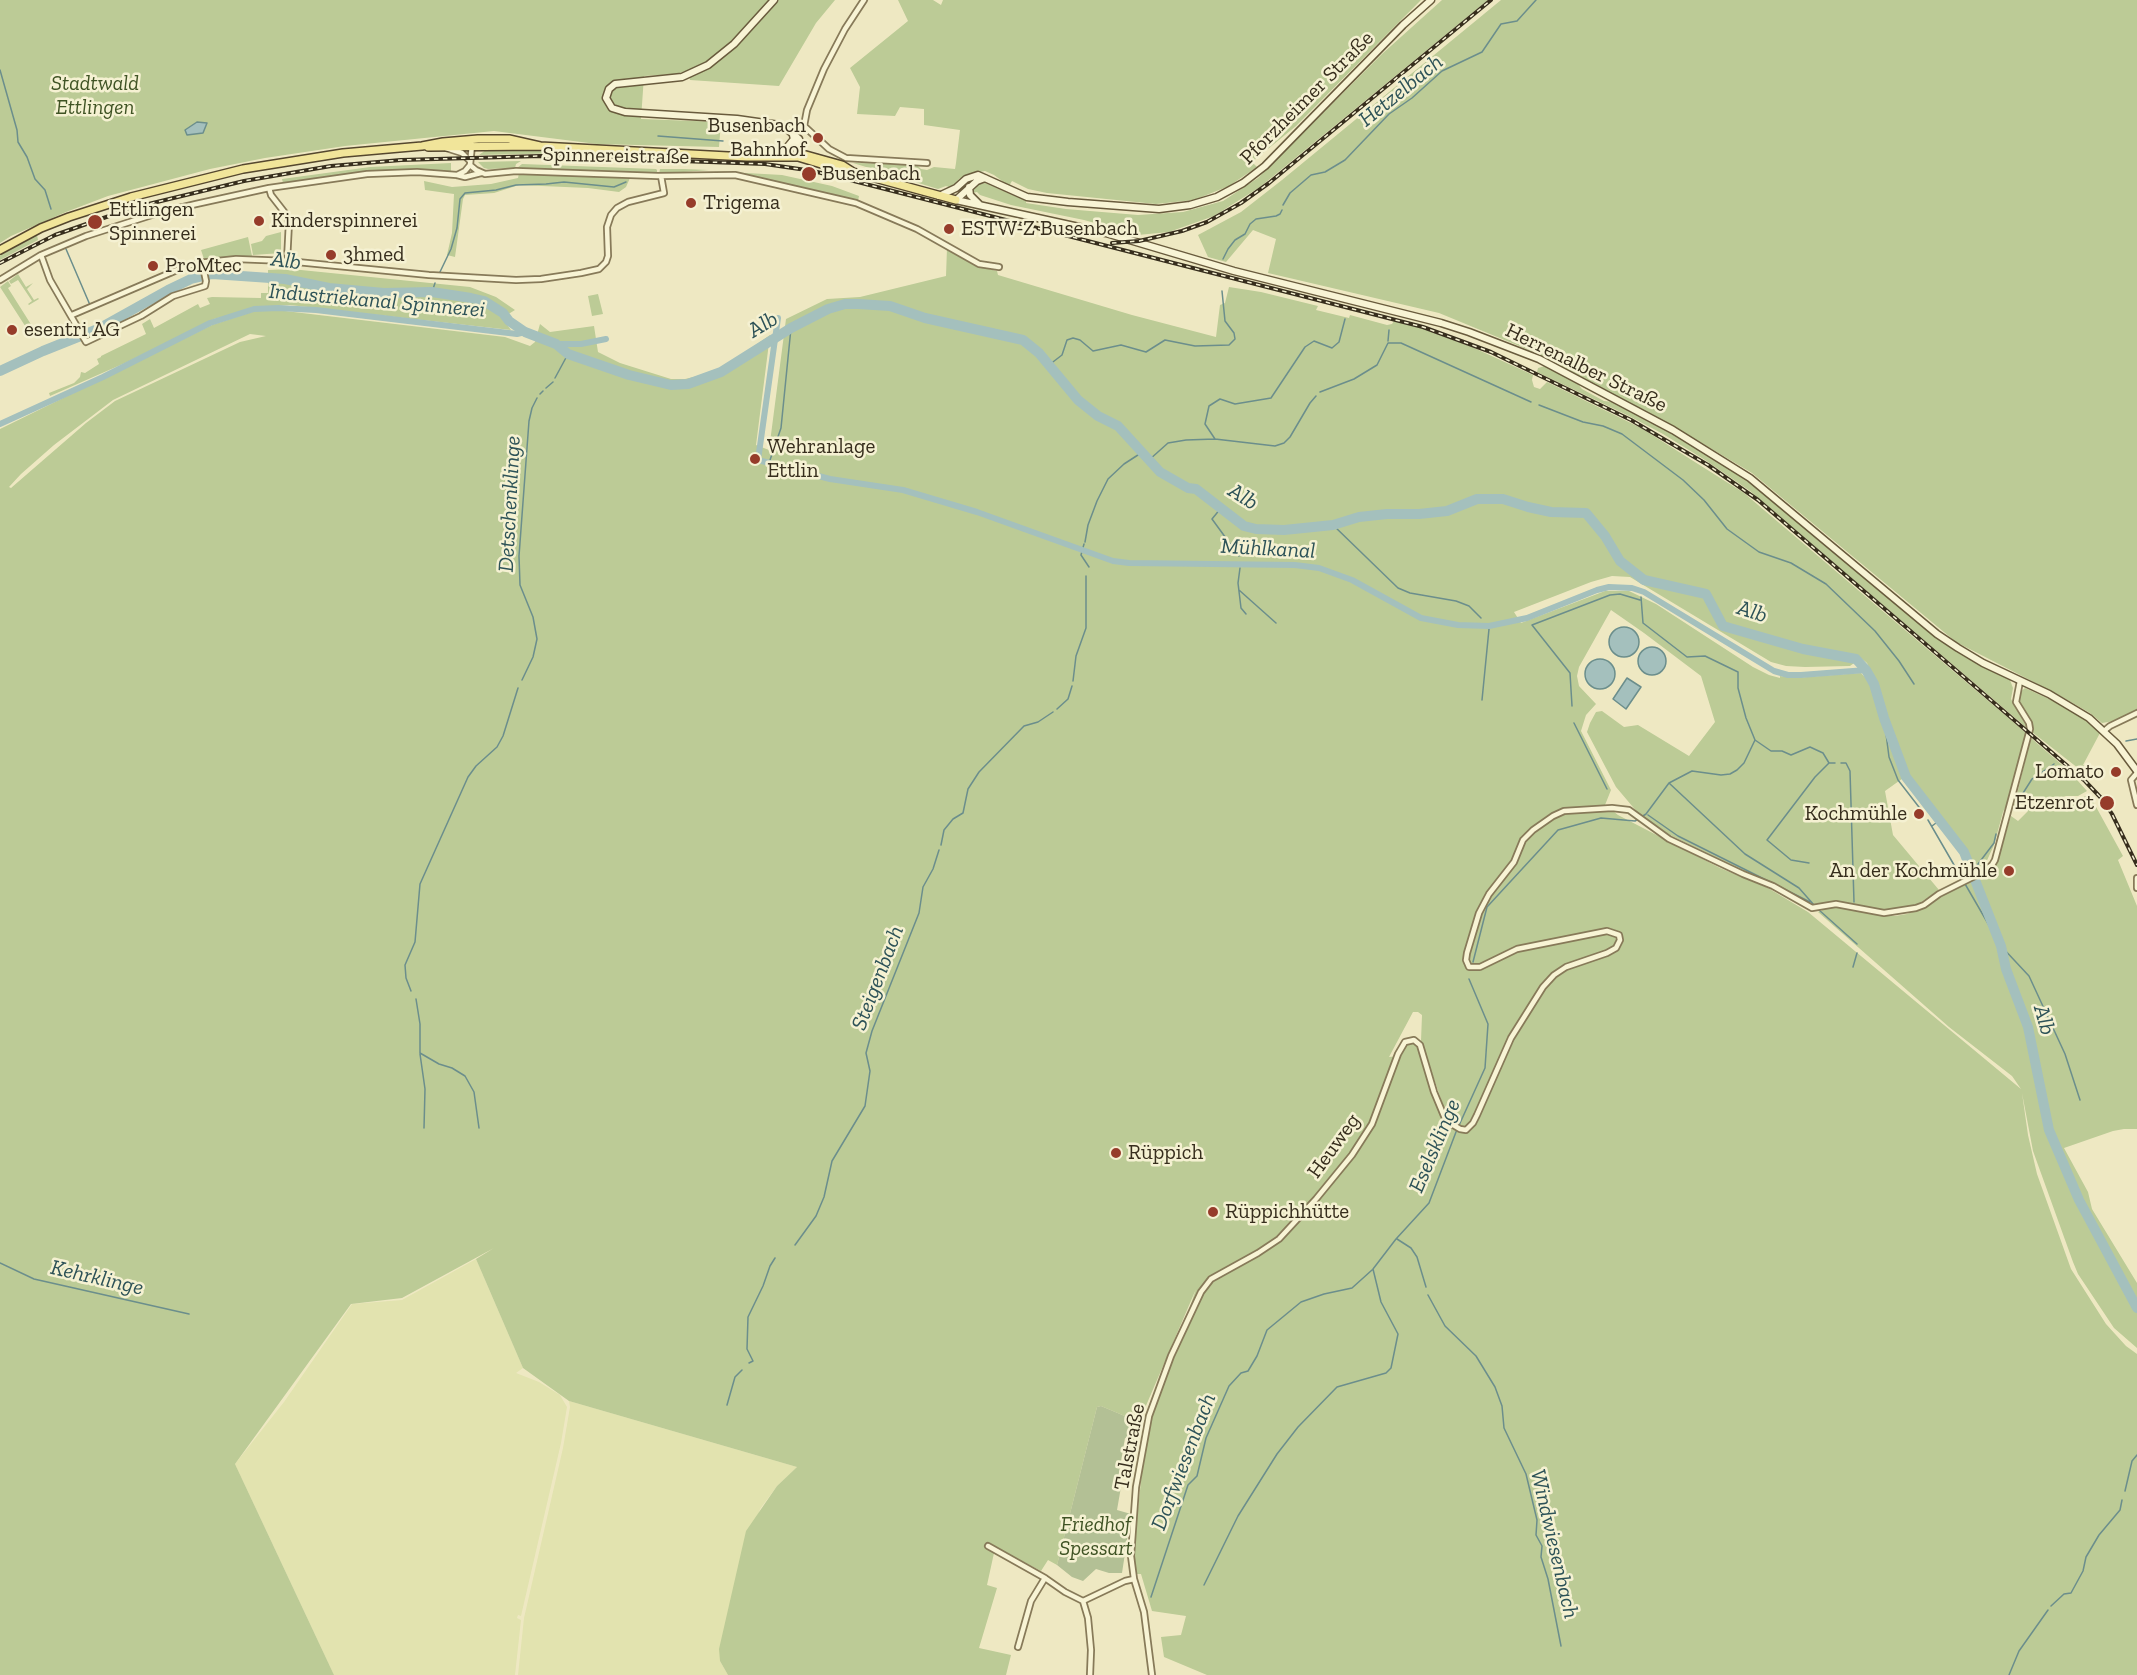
<!DOCTYPE html>
<meta charset="utf-8">
<style>
body{margin:0}
canvas{display:block;background:#eee8c2}
</style>
<canvas width="2137" height="1675"></canvas>
<script>
const c = document.querySelector('canvas').getContext('2d');
c.lineJoin = 'round';
function fill(path, color) { c.fillStyle = color; c.fill(path, 'evenodd'); }
const poly = rows => new Path2D(rows.map(r => 'M' + r).join(''));
function trace(path, color, width, dash) { c.strokeStyle = color; c.lineWidth = width; c.lineCap = dash ? 'butt' : 'round'; c.setLineDash(dash || []); c.stroke(path); }
function label(font, color, halo, rows, align = 'center') {
  c.font = font + ' "Zilla Slab",serif'; c.lineWidth = 5; c.setLineDash([]); c.textBaseline = 'middle'; c.strokeStyle = halo; c.fillStyle = color; for (const [text, x, y, turn = 0] of rows) {
    c.save(); c.translate(x, y); c.rotate((+turn || 0) * Math.PI / 180); c.textAlign = isNaN(turn) ? turn : align; if (halo) c.strokeText(text, 0, 0); c.fillText(text, 0, 0); c.restore();
  }
}
fill(poly([
 [476,1259,523,1368,516,1373,539,1382,560,1395,567,1407,561,1443,521,1616,518,1615,517,1618,521,1620,515,1675,334,1675,235,1464,284,1402,352,1304,402,1300],
 [569,1401,797,1467,777,1486,760,1509,720,1661,728,1675,518,1675,524,1618,563,1448,570,1407]
]), '#e2e3af');
fill(poly([
 [0,0,835,0,816,23,779,86,690,80,689,70,676,74,644,76,641,119,721,122,719,147,597,144,494,131,345,146,265,158,210,169,108,196,66,212,11,236,0,243],
 [898,0,933,0,941,5,943,0,1421,0,1296,126,1252,162,1257,167,1229,186,1194,200,1156,204,1047,193,1028,189,1012,181,1009,186,994,175,985,171,968,174,959,179,951,188,946,186,938,189,853,163,916,164,921,169,927,170,934,167,955,169,956,163,960,130,924,125,924,109,900,107,895,116,857,114,860,87,850,68,908,21],
 [1442,0,1488,0,1260,187,1214,216,1169,232,1138,235,1084,220,1011,205,980,195,977,192,972,193,976,185,985,183,1026,201,1026,203,1066,209,1138,215,1183,212,1223,201,1258,178,1382,54],
 [1501,0,2137,0,2137,710,2114,721,2102,723,2090,713,2057,694,1956,642,1752,473,1695,439,1541,355,1439,313,1268,273,1276,239,1253,230,1226,262,1208,257,1198,235,1241,212,1282,180],
 [486,150,574,150,603,152,603,154,571,153,479,155],
 [521,161,516,164,515,168,488,169,484,168,478,162],
 [451,163,451,171,367,171,283,183,282,179,370,167],
 [522,164,656,169,657,170,657,173,517,168],
 [660,169,684,169,709,170,659,174],
 [711,171,782,175,832,186,859,196,858,201,836,195,835,197,737,173],
 [519,173,630,178,626,187,619,192,588,188,519,185,494,193,465,195,463,199,455,257,447,255,452,233,454,194,425,190,424,181,452,187,491,184,518,178],
 [281,232,281,253,253,255,251,244,262,241,266,236],
 [37,235,38,240,0,260,0,255],
 [248,237,252,256,204,259,201,250],
 [947,248,980,267,997,271,998,275,1132,315,1216,337,1220,305,1225,303,1229,287,1261,292,1318,306,1316,310,1349,318,1350,315,1387,325,1392,324,1394,321,1421,328,1472,347,1533,375,1532,380,1534,387,1540,389,1547,382,1641,428,1744,493,2026,733,2007,804,2003,812,1994,845,1984,867,1974,873,1965,851,1906,776,1885,791,1893,835,1939,890,1918,904,1886,911,1842,902,1813,904,1670,835,1638,813,1616,787,1587,732,1590,723,1596,712,1602,711,1624,727,1638,725,1689,756,1715,722,1701,676,1644,633,1611,610,1579,667,1577,676,1579,686,1596,704,1586,715,1581,731,1611,790,1605,805,1618,815,1720,868,1768,888,1808,912,2021,1089,2012,1076,1949,1027,1818,912,1827,908,1836,907,1881,915,1895,916,1907,914,1925,907,1933,903,1941,894,1959,887,1986,872,1988,874,1997,863,2011,816,2018,821,2028,811,2027,809,2064,799,2082,798,2089,794,2123,856,2118,860,2137,906,2137,1129,2124,1129,2113,1131,2064,1148,2088,1192,2092,1209,2137,1283,2137,1348,2114,1328,2078,1274,2073,1262,2033,1151,2022,1093,2028,1135,2037,1174,2071,1269,2106,1324,2126,1346,2137,1354,2137,1675,1207,1675,1164,1657,1161,1637,1181,1635,1186,1616,1152,1611,1141,1574,1136,1574,1133,1557,1143,1462,1151,1421,1196,1289,1139,1422,1101,1406,1097,1407,1057,1565,1048,1560,1041,1571,986,1542,984,1547,994,1553,987,1585,997,1588,979,1648,1011,1655,1006,1675,728,1675,720,1661,719,1649,746,1531,777,1486,797,1467,569,1401,523,1368,476,1259,494,1248,402,1298,351,1304,235,1464,334,1675,0,1675,0,429,212,325,255,311,285,311,505,337,530,346,535,342,540,324,550,332,594,326,598,352,620,363,671,379,685,379,719,371,770,335,756,445,769,450,786,319,827,299,860,297,946,276],
 [250,334,266,336,240,342,115,401,86,423,11,488,9,487,21,474,54,445,113,400],
 [1612,576,1630,577,1771,662,1786,666,1805,667,1850,666,1861,658,1867,663,1876,683,1873,686,1861,673,1794,678,1780,676,1780,678,1769,675,1753,667,1656,604,1629,591,1605,591,1521,623,1514,612,1591,582],
 [1413,1012,1418,1012,1422,1015,1421,1041,1443,1105,1452,1119,1444,1133,1442,1120,1428,1080,1419,1045,1410,1042,1405,1045,1399,1056,1389,1057],
 [2034,1055,2051,1128,2046,1132,2030,1057],
 [291,269,470,287,496,297,515,310,502,318,511,330,290,305,258,307,214,319,125,363,50,396,49,393,74,383,80,377,81,372,85,373,99,364,97,359,101,357,101,356,146,334,142,324,150,319,154,328,198,304,200,308,210,304,207,298,212,297,261,298,261,293,268,293,268,270],
 [18,274,26,287,33,283,27,289,34,300,38,298,39,299,29,305,28,304,32,301,18,280,11,284,9,281],
 [8,281,11,286,8,288,32,326,37,325,29,332,0,287],
 [598,294,603,314,592,316,588,296],
 [1545,366,1578,384,1582,389,1604,401,1613,402,1669,432,1752,483,1940,640,1963,656,2010,680,2013,688,2011,699,2028,729,1750,491,1705,460,1663,434,1629,416,1537,372,1538,368],
 [2025,688,2060,704,2084,718,2100,733,2083,765,2086,767,2083,772,2032,732,2031,721,2019,704,2018,694],
 [2031,738,2069,771,2087,791,2078,796,2066,796,2021,808,2014,806]
]), '#bccb96');
fill(poly([
 [1101,1406,1139,1422,1135,1440,1125,1438,1117,1484,1121,1487,1117,1510,1131,1514,1122,1573,1109,1573,1096,1569,1083,1581,1072,1577,1057,1565,1097,1407]
]), '#b3c095');
const water = poly([
 [197,122,207,123,203,133,187,135,185,130,197,122],
 '1609 642a15 15 0 1 1 30 0a15 15 0 1 1-30 0Z',
 '1638 661a14 14 0 1 1 28 0a14 14 0 1 1-28 0Z',
 '1585 674a15 15 0 1 1 30 0a15 15 0 1 1-30 0Z',
 [1627,678,1641,687,1626,709,1613,699,1627,678]
]);
fill(water, '#a4c0bd');
trace(water, '#6b8e8c', 1.5);
trace(poly([
 [0,70,17,130,18,142,27,157,35,179,45,190,51,209],
 [658,136,723,141],
 [1283,205,1290,193,1311,175,1325,172,1345,160,1389,114,1412,98,1442,71,1482,52,1501,24,1517,21,1536,0],
 [66,249,90,305],
 [1223,259,1228,249,1235,240,1245,234,1250,224,1256,219,1276,216,1280,214,1282,210],
 [439,274,451,249,457,228,460,199,465,193,496,190,516,185,546,184,564,182,614,187,626,182],
 [432,292,435,283],
 [96,323,98,329],
 [1388,341,1389,330],
 [1049,365,1062,355,1067,340,1073,338,1080,340,1093,351,1121,345,1146,352,1165,340,1195,346,1229,345,1235,339,1234,333,1225,321,1222,291],
 [555,378,568,354],
 [546,388,553,382],
 [1320,392,1354,379,1377,365,1388,343,1401,343,1531,402],
 [540,394,543,391],
 [1539,405,1583,422,1603,426,1622,434,1683,480,1704,500,1727,529,1759,552,1791,563,1826,584,1875,631,1899,661,1914,684],
 [1215,439,1205,424,1209,406,1220,399,1235,404,1271,398,1305,347,1314,341,1332,348,1339,342,1345,319],
 [1149,460,1168,443,1186,440,1215,439,1275,446,1284,443,1290,437,1310,403,1316,396],
 [769,463,781,428,791,328],
 [1221,508,1212,519,1239,556],
 [1333,525,1398,588,1410,593,1456,601,1469,606,1481,618],
 [1085,542,1088,525,1097,501,1108,479,1124,464,1141,453],
 [1084,544,1081,555,1089,567],
 [1240,568,1238,583,1241,608,1246,614],
 [1239,590,1276,623],
 [1641,597,1643,623,1687,657,1705,656,1738,672,1738,688,1746,718,1755,740,1771,751,1782,751,1791,755,1810,747,1823,753,1829,763,1835,763],
 [522,680,533,657,537,639,533,617,520,585,519,556,529,421,532,408,537,398],
 [1073,681,1076,656,1086,628,1086,576],
 [1482,700,1489,629],
 [1572,706,1570,673,1532,625,1610,595,1620,594,1640,600],
 [1057,709,1068,699,1072,686],
 [1884,718,1889,757,1898,780,1922,811],
 [1574,723,1607,789],
 [2126,741,2137,739],
 [1841,763,1846,763,1850,771,1854,902],
 [1669,783,1745,854,1799,888,1814,905],
 [2018,801,2032,779,2054,764],
 [1648,815,1678,836,1810,902],
 [1928,820,2001,946,2029,976,2065,1054,2080,1100],
 [1932,826,1940,820],
 [941,845,944,830,953,819,963,813,968,789,979,772,1024,726,1038,722,1053,712],
 [1809,863,1791,860,1767,840,1815,777,1829,763],
 [1972,872,1994,843,1996,834],
 [1819,910,1857,944],
 [1473,962,1487,907,1558,830,1601,818,1635,821,1646,814,1669,783,1692,771,1721,775,1730,774,1737,770,1744,763,1755,740],
 [1853,967,1857,953],
 [411,991,406,978,405,965,415,942,420,884,468,777,476,766,497,747,503,736,518,688],
 [416,999,420,1024,420,1053,439,1064,452,1068,465,1076,474,1092,479,1128],
 [420,1054,425,1089,424,1128],
 [1397,1239,1411,1248,1417,1257,1426,1287],
 [795,1245,816,1216,824,1197,832,1161,865,1106,870,1071,866,1053,872,1031,919,913,923,887,933,869,939,850],
 [0,1263,34,1279,189,1314],
 [1428,1295,1445,1326,1476,1356,1495,1387,1502,1406,1504,1428,1526,1474,1537,1520,1536,1535,1542,1546,1541,1557,1548,1579,1561,1646],
 [749,1363,753,1361,747,1349,748,1317,763,1286,770,1266,775,1258],
 [727,1405,735,1377,742,1370],
 [2125,1491,2132,1461,2137,1455],
 [1204,1585,1238,1516,1277,1454,1298,1427,1337,1387,1386,1373,1391,1368,1398,1334,1381,1302,1373,1269,1396,1239,1429,1203,1456,1132,1485,1068,1488,1024,1469,979],
 [1151,1597,1188,1485,1197,1476,1206,1438,1229,1386,1241,1373,1248,1371,1257,1356,1267,1330,1301,1302,1324,1294,1352,1288,1372,1270],
 [2051,1606,2064,1594,2071,1593,2083,1571,2086,1557,2099,1535,2120,1510,2122,1500],
 [2009,1675,2019,1651,2048,1610]
]), '#6b8e8c', 1.5);
trace(poly([
 [778,318,758,460,830,479,903,490,977,512,1113,561,1129,563,1295,565,1319,568,1352,580,1421,618,1458,625,1489,626,1527,618,1597,590,1609,587,1632,588,1644,592,1774,671,1788,675,1801,675,1866,670],
 [556,344,581,344,606,339],
 [0,424,103,377,210,323,254,309,278,308,316,310,517,334,525,332]
]), '#a4c0bd', 6);
trace(poly([
 [0,371,43,351,98,329,168,290,191,279,212,274,285,279,329,288,384,293,432,292,471,298,484,301,503,313,509,321,525,332,556,344,568,354,629,375,671,385,688,384,721,372,791,328,828,309,845,304,858,304,890,306,925,318,1023,340,1039,353,1078,400,1098,416,1118,426,1160,472,1188,488,1196,489,1244,526,1256,529,1284,530,1333,525,1359,517,1387,514,1419,514,1447,511,1477,499,1503,499,1528,507,1551,512,1586,513,1605,536,1620,561,1644,580,1706,594,1723,626,1803,649,1856,659,1866,670,1874,684,1884,718,1906,777,1964,852,2001,946,2006,969,2028,1027,2049,1130,2079,1200,2137,1308]
]), '#a4c0bd', 10);
const minor = poly([
 [804,126,807,110,824,69,845,29,864,0],
 [804,126,829,149,846,158,927,163],
 [446,148,462,153,470,161],
 [470,165,476,170,485,174,516,171,658,176,735,175,856,203,917,229,979,264,999,267],
 [457,175,465,171,470,165,472,145],
 [269,188,271,195,285,213,289,222,287,261],
 [41,255,50,280,86,342,141,316,173,296,205,286,206,281,202,262],
 [0,280,41,255,86,236,158,213,196,204,269,188,367,174,417,172,457,175,465,177,481,173],
 [72,315,184,267,198,263,236,259,287,261,429,275,516,280,541,279,581,273,599,269,606,262,608,256,607,227,611,215,617,208,628,202,664,193,661,176],
 [2104,731,2110,726,2137,713],
 [2137,773,2131,780,2137,805],
 [2137,878,2137,888],
 [988,1546,1045,1578,1065,1592,1083,1601],
 [1083,1601,1088,1618,1091,1650,1090,1675],
 [1083,1601,1125,1581,1134,1579],
 [1018,1647,1031,1601,1045,1578],
 [1152,1675,1144,1612,1134,1579,1131,1556,1136,1487,1149,1416,1171,1356,1201,1292,1211,1279,1258,1253,1279,1239,1316,1199,1352,1155,1372,1124,1398,1054,1405,1042,1414,1040,1420,1045,1434,1092,1444,1116,1450,1123,1460,1129,1466,1130,1473,1123,1477,1115,1511,1038,1543,987,1554,975,1566,967,1607,953,1616,948,1620,940,1619,935,1607,931,1517,949,1480,967,1469,967,1466,960,1467,953,1479,913,1489,894,1514,862,1523,840,1533,830,1553,816,1564,811,1612,808,1629,810,1669,839,1743,874,1773,886,1812,908,1836,904,1884,913,1916,908,1924,905,1939,894,1979,874,1992,865,1995,860,2030,729,2029,723,2016,702,2020,681]
]);
const secondary = poly([
 [774,0,734,44,708,65,682,77,615,84,609,89,606,98,612,108,625,112,737,119,779,125,786,128,799,139,801,146,798,157],
 [793,135,798,157],
 [780,156,794,139],
 [969,187,970,195,980,205],
 [939,196,956,188,966,179,978,175,1027,197,1068,202,1159,209,1190,205,1217,197,1243,183,1265,166,1403,25,1431,0],
 [956,200,1106,233,1234,271,1441,323,1469,332,1539,359,1673,430,1750,478,1937,634,1958,648,1983,663,2049,694,2089,718,2117,744,2137,771],
 [956,200,977,181,985,178]
]);
const primary = poly([
 [428,147,540,146,747,157,798,157,806,155,842,165,853,172],
 [798,157,841,170,853,172,956,200],
 [0,250,41,228,69,217,131,197,243,169,343,153,422,146,443,142,478,139,509,139,540,146]
]);
trace(minor, '#877a59', 8);
trace(secondary, '#695b3d', 9);
trace(primary, '#55472e', 10);
trace(minor, '#f8f4d5', 4.5);
trace(secondary, '#f8f4d5', 6);
trace(primary, '#f1e59a', 7);
const rail = poly([
 [1112,243,1139,241,1182,231,1207,222,1241,203,1269,183,1491,0],
 [0,263,55,235,132,208,244,181,331,166,401,160,541,156,765,164,813,171,846,179,1423,327,1491,352,1631,420,1708,465,1758,500,2085,781,2103,800,2112,814,2137,865]
]);
trace(rail, '#372e1d', 4);
trace(rail, '#f5f1d2', 1.5, [4.5]);
for (const [x, y, r, color] of [
 [818,138,6,"#963c2a"],
 [809,174,8,"#963c2a"],
 [691,203,6,"#963c2a"],
 [259,221,6,"#963c2a"],
 [95,222,8,"#963c2a"],
 [949,229,6,"#963c2a"],
 [331,255,6,"#963c2a"],
 [153,266,6,"#963c2a"],
 [12,330,6,"#963c2a"],
 [755,459,6,"#963c2a"],
 [2116,772,6,"#963c2a"],
 [2107,803,8,"#963c2a"],
 [1919,814,6,"#963c2a"],
 [2009,871,6,"#963c2a"],
 [1116,1153,6,"#963c2a"],
 [1213,1212,6,"#963c2a"]
]) { const dot = new Path2D(); dot.arc(x, y, r, 0, 2 * Math.PI); c.fillStyle = color; c.fill(dot); trace(dot, '#f5f1d2', 2); }
label('italic 21px', '#3f5324', '#f5f1d2', [
 ["Stadtwald",95,84],
 ["Ettlingen",95,108],
 ["Friedhof",1096,1525],
 ["Spessart",1096,1549]
]);
label('21px', '#372e1d', '#f5f1d2', [
 ["Pforzheimer Straße",1307,98,-45],
 ["Spinnereistraße",616,156,1],
 ["Herrenalber Straße",1586,368,26],
 ["Heuweg",1334,1146,-54],
 ["Talstraße",1130,1447,-79]
]);
label('21px', '#372e1d', '#f5f1d2', [
 ["Busenbach",806,126,"right"],
 ["Bahnhof",806,150,"right"],
 ["Busenbach",822,174],
 ["Trigema",703,203],
 ["Ettlingen",109,210],
 ["Spinnerei",109,234],
 ["Kinderspinnerei",271,221],
 ["ESTW-Z Busenbach",961,229],
 ["3hmed",343,255],
 ["ProMtec",165,266],
 ["esentri AG",24,330],
 ["Wehranlage",767,447],
 ["Ettlin",767,471],
 ["Lomato",2104,772,"right"],
 ["Etzenrot",2094,803,"right"],
 ["Kochmühle",1907,814,"right"],
 ["An der Kochmühle",1997,871,"right"],
 ["Rüppich",1128,1153],
 ["Rüppichhütte",1225,1212]
], 'left');
label('italic 22px', '#2d5257', '#f5f1d2', [
 ["Hetzelbach",1401,91,-39],
 ["Alb",286,261,8],
 ["Industriekanal Spinnerei",377,301,5],
 ["Alb",763,325,-31],
 ["Alb",1243,497,32],
 ["Detschenklinge",510,504,-87],
 ["Mühlkanal",1268,549,3],
 ["Alb",1752,612,17],
 ["Steigenbach",878,978,-69],
 ["Alb",2044,1020,74],
 ["Eselsklinge",1435,1146,-67],
 ["Kehrklinge",97,1278,13],
 ["Dorfwiesenbach",1184,1462,-69],
 ["Windwiesenbach",1554,1544,77]
]);
</script>
